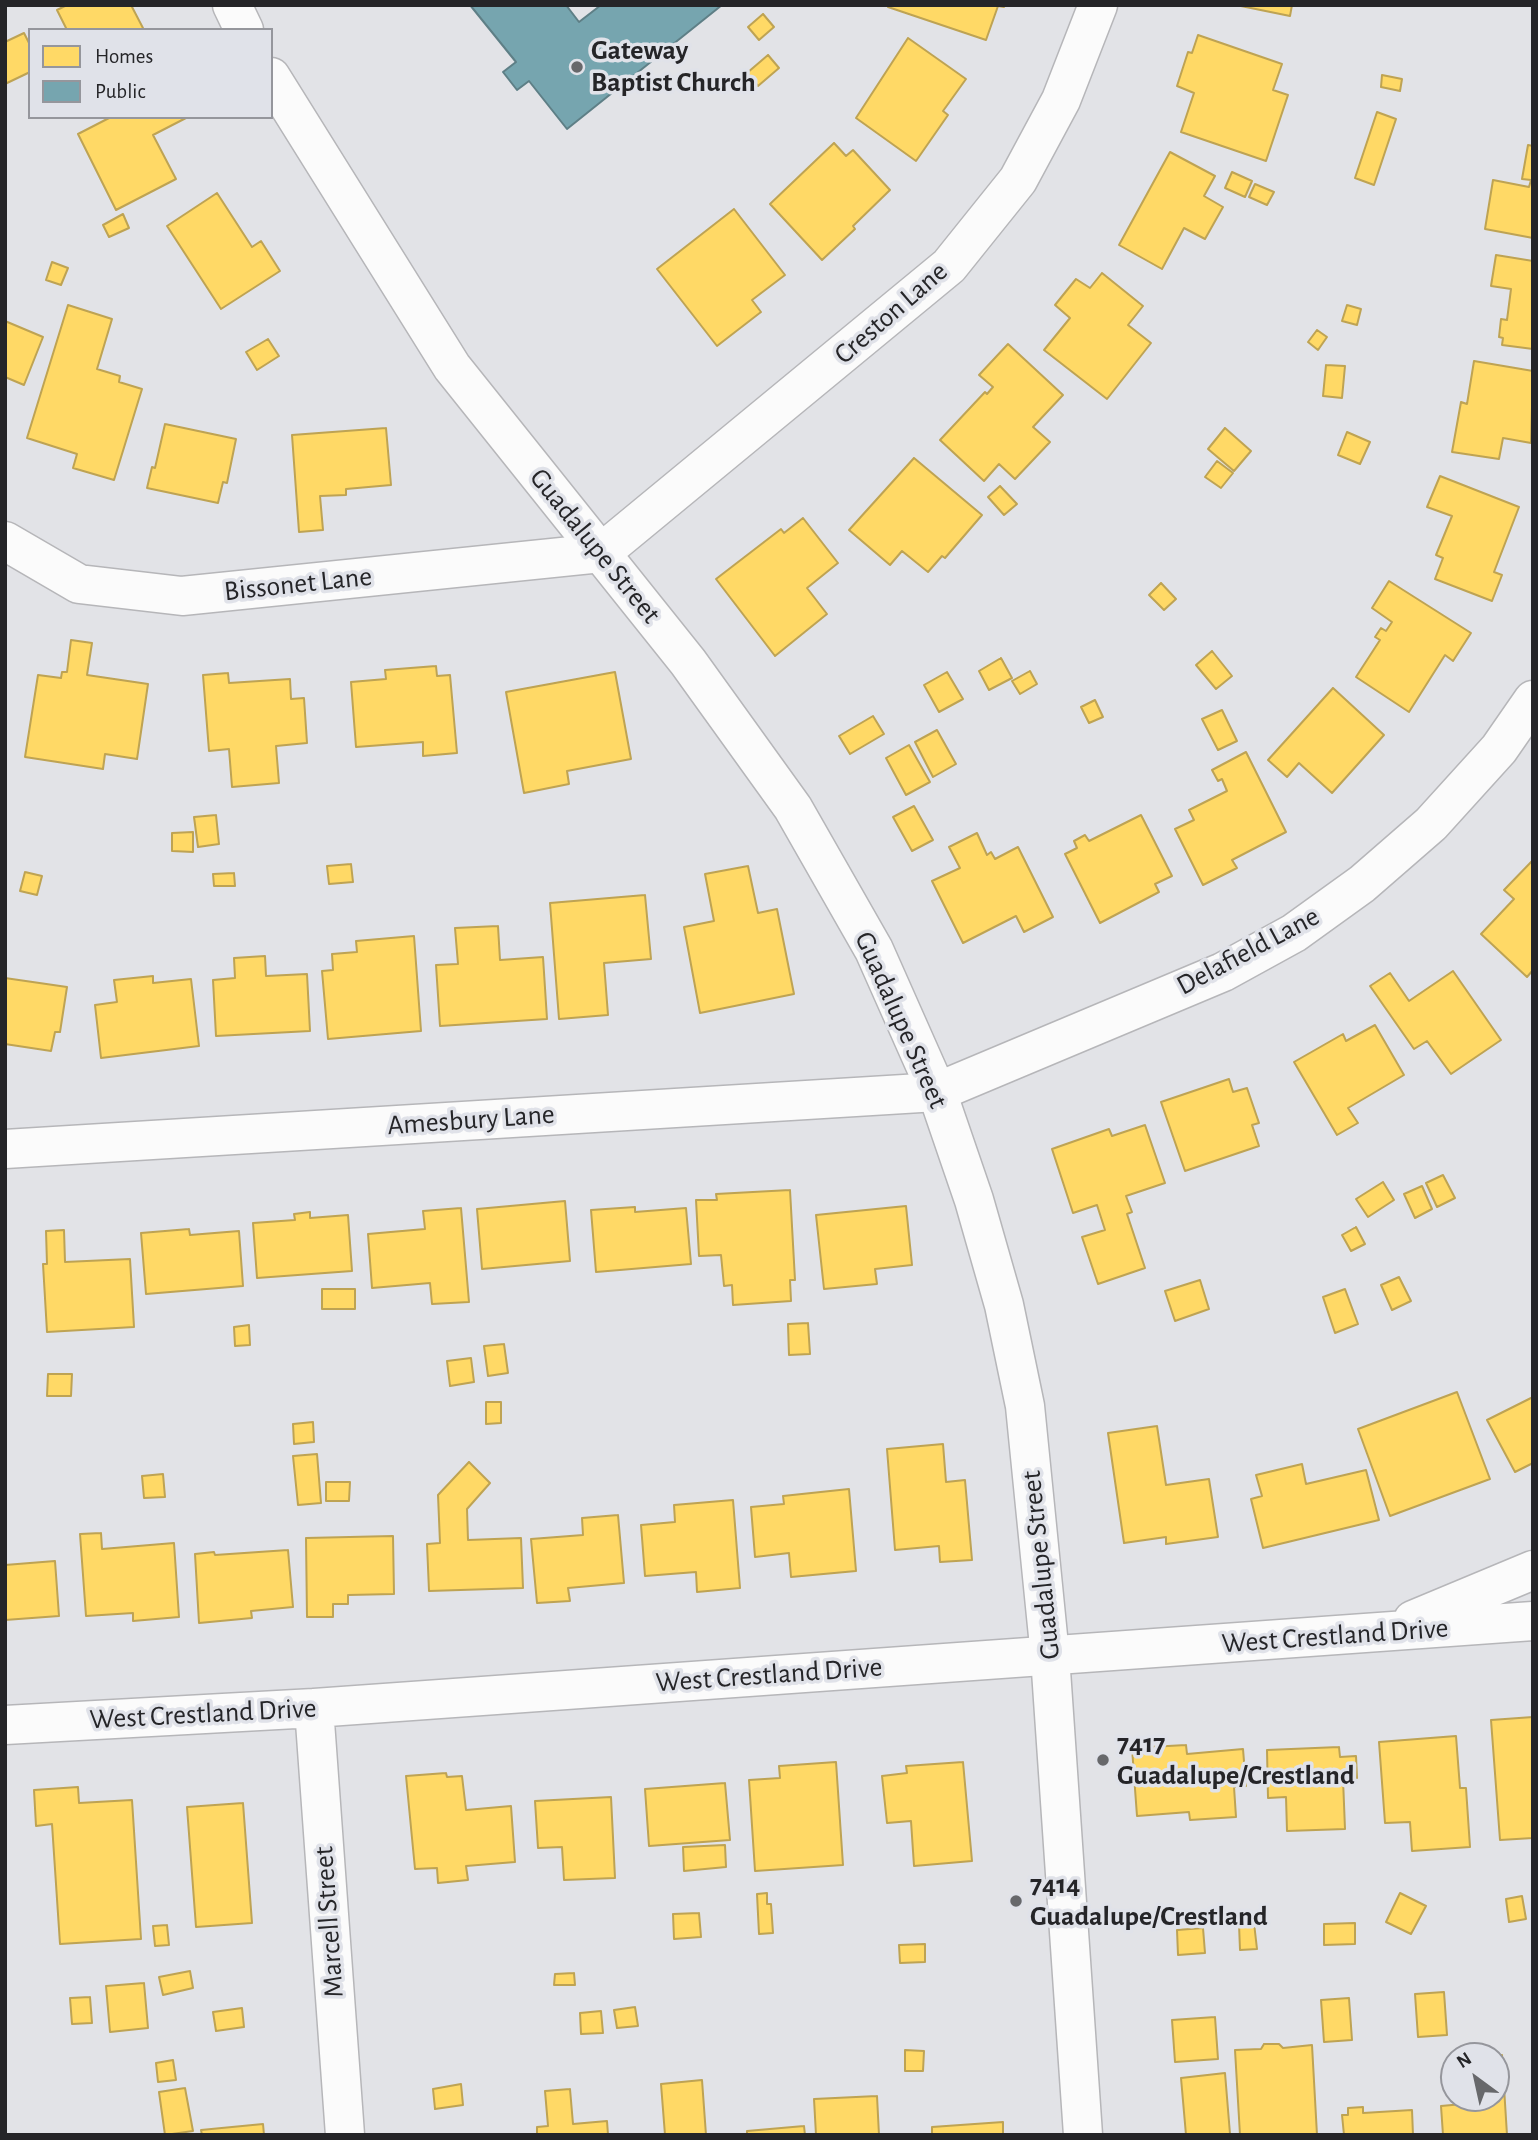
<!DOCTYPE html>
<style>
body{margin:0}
#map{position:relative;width:1538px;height:2140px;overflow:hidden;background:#e2e3e7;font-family:"Alegreya Sans",sans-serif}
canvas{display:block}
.frame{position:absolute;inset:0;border:7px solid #252528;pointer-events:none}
.legend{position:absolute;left:28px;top:28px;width:245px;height:91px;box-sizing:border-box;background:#e0e2e9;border:2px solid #95969c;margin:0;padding:9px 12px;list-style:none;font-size:21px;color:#252528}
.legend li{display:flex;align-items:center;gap:14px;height:35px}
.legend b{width:35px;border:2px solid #95969c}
.north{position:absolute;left:1440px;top:2042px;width:70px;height:70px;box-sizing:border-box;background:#e0e2e9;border:2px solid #95969c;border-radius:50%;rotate:327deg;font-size:19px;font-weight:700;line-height:28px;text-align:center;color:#252528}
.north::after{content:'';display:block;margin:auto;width:24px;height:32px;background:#67686b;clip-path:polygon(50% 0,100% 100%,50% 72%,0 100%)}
</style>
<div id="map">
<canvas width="1538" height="2140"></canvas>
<div class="frame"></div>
<ul class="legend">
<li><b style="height:19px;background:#ffd966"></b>Homes</li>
<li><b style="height:19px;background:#76a5af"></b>Public</li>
</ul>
<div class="north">N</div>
</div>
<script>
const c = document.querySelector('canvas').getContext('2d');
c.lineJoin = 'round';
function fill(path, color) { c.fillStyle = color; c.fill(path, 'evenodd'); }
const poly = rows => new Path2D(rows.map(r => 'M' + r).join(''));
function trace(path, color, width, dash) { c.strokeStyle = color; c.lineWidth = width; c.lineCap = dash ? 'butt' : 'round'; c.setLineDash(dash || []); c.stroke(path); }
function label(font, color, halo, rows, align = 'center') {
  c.font = font + ' "Alegreya Sans",sans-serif'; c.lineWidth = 7; c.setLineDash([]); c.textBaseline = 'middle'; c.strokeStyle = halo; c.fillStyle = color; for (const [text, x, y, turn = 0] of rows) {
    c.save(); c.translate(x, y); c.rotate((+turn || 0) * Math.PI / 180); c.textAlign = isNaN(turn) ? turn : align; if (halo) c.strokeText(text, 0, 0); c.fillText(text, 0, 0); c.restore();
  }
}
const homes = poly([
 [67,5,131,5,144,30,67,30,57,10,67,5],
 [889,5,1004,5,1004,7,998,6,986,40,888,7,889,5],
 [1236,5,1292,5,1290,16,1236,5],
 [763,14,774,27,759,40,748,27,763,14],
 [24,33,30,45,30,72,5,84,5,42,24,33],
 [1198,35,1282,64,1273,90,1288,95,1266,161,1181,132,1194,93,1177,86,1188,52,1192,53,1198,35],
 [908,38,966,79,943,111,948,115,916,161,856,118,908,38],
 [768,55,779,68,758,86,747,73,768,55],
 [1382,75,1402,79,1400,91,1381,87,1382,75],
 [1377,112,1396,119,1374,185,1355,178,1377,112],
 [111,117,186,118,153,135,176,179,116,210,78,134,111,117],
 [834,143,846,156,853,150,890,190,853,226,855,229,822,260,770,204,834,143],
 [1528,145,1533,146,1533,238,1485,229,1493,180,1529,187,1531,180,1522,179,1528,145],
 [1170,152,1215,176,1204,196,1223,207,1205,239,1184,228,1162,269,1119,245,1170,152],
 [1232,172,1252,181,1245,197,1225,188,1232,172],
 [1255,184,1274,192,1267,205,1249,197,1255,184],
 [217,193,252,247,261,241,280,271,221,309,167,226,217,193],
 [734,209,785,275,752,300,761,312,717,346,657,269,734,209],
 [123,214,129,228,109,237,103,225,123,214],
 [1496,255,1533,261,1533,349,1502,345,1503,338,1499,337,1501,319,1507,320,1511,289,1491,286,1496,255],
 [52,262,68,268,61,285,46,280,52,262],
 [1102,273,1143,306,1128,325,1151,343,1107,399,1044,350,1070,318,1055,305,1076,279,1090,288,1102,273],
 [68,305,112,319,97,369,120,376,119,382,142,389,114,480,73,468,77,454,27,438,68,305],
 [1347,305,1361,309,1357,325,1342,321,1347,305],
 [5,321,43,337,24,385,5,377,5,321],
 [1317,330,1327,337,1318,350,1308,342,1317,330],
 [268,339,279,356,257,370,246,352,268,339],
 [1008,344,1063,395,1033,427,1050,442,1015,479,999,464,984,481,940,440,985,392,987,394,993,387,979,375,1008,344],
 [1474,361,1533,371,1531,443,1503,438,1499,459,1452,452,1461,402,1467,404,1474,361],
 [1326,365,1345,366,1342,398,1323,396,1326,365],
 [165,424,236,439,227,483,223,482,218,503,147,488,152,467,155,468,165,424],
 [386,428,391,485,346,489,346,495,320,496,323,530,299,532,292,435,386,428],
 [1225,428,1251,451,1234,471,1208,449,1225,428],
 [1347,432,1370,442,1360,464,1338,455,1347,432],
 [914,458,982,515,945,558,942,556,928,572,902,551,890,565,849,530,914,458],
 [1217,461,1233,473,1221,488,1205,477,1217,461],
 [1440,476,1519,507,1494,572,1502,575,1492,601,1435,579,1443,558,1436,555,1452,516,1427,507,1440,476],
 [1000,486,1017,504,1004,515,988,497,1000,486],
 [803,518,838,563,807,588,827,614,775,656,716,579,781,529,784,533,803,518],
 [1389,581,1471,633,1453,661,1445,655,1409,712,1356,677,1380,640,1375,637,1381,628,1386,631,1392,622,1372,608,1389,581],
 [1161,583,1176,599,1164,610,1149,595,1161,583],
 [71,640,92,643,87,675,148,684,137,759,105,754,103,769,25,757,38,675,61,678,62,672,67,672,71,640],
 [1212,651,1232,676,1216,689,1196,665,1212,651],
 [1001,658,1012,678,989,690,979,671,1001,658],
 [436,666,437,676,450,675,457,753,423,756,423,742,356,747,351,682,386,679,385,670,436,666],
 [1030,671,1037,684,1020,694,1012,681,1030,671],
 [615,672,631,759,567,771,569,784,524,793,506,692,615,672],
 [947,672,963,699,939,712,924,685,947,672],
 [228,673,229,683,290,679,291,699,304,698,307,743,276,746,279,783,232,787,229,749,209,751,203,675,228,673],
 [1333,688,1384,735,1332,793,1299,763,1287,777,1268,760,1333,688],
 [1095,700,1103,717,1089,723,1081,707,1095,700],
 [1222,710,1237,741,1218,750,1202,719,1222,710],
 [873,716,884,734,850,754,839,736,873,716],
 [937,730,956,764,933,777,915,742,937,730],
 [909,745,930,782,906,795,886,758,909,745],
 [1246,752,1286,832,1232,860,1237,868,1203,885,1175,829,1194,820,1189,810,1227,791,1222,779,1218,781,1212,770,1246,752],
 [914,806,933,840,912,851,893,817,914,806],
 [216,815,219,844,198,847,194,817,216,815],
 [1141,815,1172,876,1155,884,1159,892,1100,923,1065,854,1077,848,1074,841,1085,835,1089,841,1141,815],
 [193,832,193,852,172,851,172,833,193,832],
 [977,833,987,855,991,852,995,859,1018,847,1053,917,1024,932,1016,916,963,943,932,881,960,868,949,847,977,833],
 [1533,860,1533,970,1527,977,1481,934,1514,899,1504,890,1533,860],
 [351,864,353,882,329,884,327,866,351,864],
 [748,866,758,913,777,909,794,994,700,1013,684,927,714,921,705,874,748,866],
 [25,872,42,876,37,895,20,891,25,872],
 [234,873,235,886,214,886,213,874,234,873],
 [645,895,651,959,604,963,608,1015,559,1019,550,903,645,895],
 [498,926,500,960,543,957,547,1019,440,1026,436,965,458,964,455,928,498,926],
 [414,936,421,1031,328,1039,322,971,333,970,332,954,357,952,356,941,414,936],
 [265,956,266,976,307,974,310,1031,216,1036,213,980,235,978,234,958,265,956],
 [1453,971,1501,1040,1451,1074,1427,1041,1414,1049,1370,986,1390,973,1409,1001,1453,971],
 [153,976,153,983,191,979,199,1046,101,1058,95,1005,117,1002,114,980,153,976],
 [5,978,67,987,60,1032,55,1032,51,1051,5,1044,5,978],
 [1375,1025,1404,1075,1348,1108,1358,1123,1337,1135,1294,1062,1343,1034,1346,1041,1375,1025],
 [1229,1079,1233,1092,1247,1088,1259,1123,1252,1125,1259,1146,1185,1171,1161,1102,1229,1079],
 [1145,1125,1165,1183,1126,1196,1132,1212,1127,1214,1145,1268,1098,1284,1082,1237,1105,1230,1097,1205,1073,1213,1052,1149,1109,1129,1112,1136,1145,1125],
 [1443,1175,1455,1198,1437,1207,1426,1183,1443,1175],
 [1383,1182,1394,1200,1368,1217,1356,1199,1383,1182],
 [1422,1186,1432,1209,1415,1218,1404,1194,1422,1186],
 [790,1190,795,1280,790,1280,791,1301,733,1305,732,1285,724,1286,721,1255,699,1256,696,1200,717,1200,716,1194,790,1190],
 [565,1201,570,1261,482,1269,477,1209,565,1201],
 [906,1206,912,1265,875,1269,877,1284,824,1289,816,1215,906,1206],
 [635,1207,635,1212,686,1208,691,1264,596,1272,591,1210,635,1207],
 [461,1208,469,1302,432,1304,430,1283,372,1288,368,1234,425,1229,423,1211,461,1208],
 [310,1212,310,1218,348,1215,352,1271,257,1278,253,1223,295,1220,294,1214,310,1212],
 [1356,1227,1365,1244,1351,1251,1342,1235,1356,1227],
 [189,1229,190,1235,239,1231,243,1286,146,1294,141,1233,189,1229],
 [64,1230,65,1262,130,1259,134,1327,47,1332,43,1264,47,1264,46,1231,64,1230],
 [1399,1277,1411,1301,1392,1310,1381,1285,1399,1277],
 [1200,1280,1209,1309,1175,1321,1165,1291,1200,1280],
 [322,1289,355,1289,355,1309,322,1309,322,1289],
 [1345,1289,1358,1324,1335,1333,1323,1297,1345,1289],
 [808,1323,810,1354,789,1355,788,1324,808,1323],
 [249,1325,250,1345,235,1346,234,1327,249,1325],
 [504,1344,508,1373,488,1376,484,1346,504,1344],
 [471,1358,474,1382,450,1386,447,1361,471,1358],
 [48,1374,72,1374,71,1396,47,1396,48,1374],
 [1457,1392,1490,1479,1390,1516,1358,1429,1457,1392],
 [1533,1397,1533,1463,1515,1472,1487,1420,1533,1397],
 [486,1402,501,1402,501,1423,486,1424,486,1402],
 [313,1422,314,1442,294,1444,293,1424,313,1422],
 [1157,1426,1166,1485,1209,1479,1218,1537,1166,1544,1166,1537,1124,1543,1108,1433,1157,1426],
 [943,1444,946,1482,965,1480,972,1560,940,1562,939,1546,895,1550,887,1449,943,1444],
 [317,1454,321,1503,298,1505,293,1456,317,1454],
 [469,1462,490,1483,467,1509,468,1540,521,1538,523,1588,429,1591,427,1544,440,1543,438,1495,469,1462],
 [1302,1464,1306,1484,1366,1470,1379,1520,1263,1548,1251,1499,1262,1496,1256,1475,1302,1464],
 [163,1474,165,1497,144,1498,142,1476,163,1474],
 [326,1482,350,1482,349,1501,326,1501,326,1482],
 [849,1489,856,1571,791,1577,789,1553,755,1557,751,1507,784,1504,783,1496,849,1489],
 [733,1500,740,1588,697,1592,696,1572,645,1576,641,1525,675,1522,674,1505,733,1500],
 [618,1515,624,1583,568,1588,570,1601,537,1603,531,1539,583,1535,582,1518,618,1515],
 [101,1533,102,1549,174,1543,179,1617,133,1621,133,1613,86,1616,80,1534,101,1533],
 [393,1536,394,1594,348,1595,348,1604,333,1604,333,1617,307,1617,306,1538,393,1536],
 [288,1550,293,1607,251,1611,252,1618,199,1623,195,1554,214,1552,215,1555,288,1550],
 [55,1561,59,1616,5,1620,5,1565,55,1561],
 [1533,1717,1533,1838,1500,1840,1491,1720,1533,1717],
 [1456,1736,1460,1788,1466,1788,1470,1847,1412,1851,1410,1822,1385,1823,1379,1742,1456,1736],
 [1186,1745,1187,1754,1243,1749,1246,1786,1234,1787,1236,1817,1190,1820,1189,1812,1137,1816,1132,1748,1186,1745],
 [1339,1747,1340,1757,1356,1756,1357,1778,1343,1779,1345,1829,1287,1831,1286,1797,1268,1798,1267,1750,1339,1747],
 [836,1762,843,1865,755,1871,749,1780,780,1778,779,1766,836,1762],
 [963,1762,972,1861,914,1866,911,1821,887,1823,882,1776,907,1773,906,1766,963,1762],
 [446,1773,447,1777,462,1776,466,1810,511,1806,515,1862,466,1866,468,1880,438,1883,437,1868,415,1869,406,1776,446,1773],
 [725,1783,730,1840,649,1846,645,1789,725,1783],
 [78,1787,79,1803,132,1800,141,1939,60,1944,52,1824,36,1826,34,1790,78,1787],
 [611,1797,615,1878,564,1880,562,1847,538,1848,535,1801,611,1797],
 [243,1803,252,1923,196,1927,187,1807,243,1803],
 [725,1845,726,1867,684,1871,683,1847,725,1845],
 [767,1893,767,1904,771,1904,773,1933,759,1934,757,1894,767,1893],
 [1400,1893,1426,1906,1411,1934,1386,1922,1400,1893],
 [1522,1896,1526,1919,1509,1922,1506,1899,1522,1896],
 [699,1913,701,1937,674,1939,673,1914,699,1913],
 [1254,1923,1257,1949,1240,1950,1239,1924,1254,1923],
 [1355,1923,1355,1944,1324,1945,1324,1924,1355,1923],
 [167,1925,169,1945,155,1946,153,1926,167,1925],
 [1203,1928,1205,1953,1178,1955,1177,1930,1203,1928],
 [925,1944,925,1962,900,1963,899,1945,925,1944],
 [190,1971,193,1988,163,1995,159,1977,190,1971],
 [574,1973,575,1985,554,1985,555,1974,574,1973],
 [144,1983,148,2028,110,2032,106,1986,144,1983],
 [1444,1992,1447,2035,1418,2037,1415,1994,1444,1992],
 [90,1997,92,2023,72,2024,70,1998,90,1997],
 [1349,1998,1352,2040,1324,2042,1321,2000,1349,1998],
 [635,2007,638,2026,617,2028,614,2010,635,2007],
 [242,2008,244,2027,216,2031,213,2012,242,2008],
 [601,2011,603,2033,581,2034,580,2013,601,2011],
 [1215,2017,1218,2059,1175,2062,1172,2020,1215,2017],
 [1264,2044,1279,2044,1283,2048,1312,2045,1317,2135,1240,2135,1235,2050,1261,2049,1264,2044],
 [905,2050,924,2051,923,2071,905,2071,905,2050],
 [1482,2051,1482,2056,1460,2056,1460,2053,1482,2051],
 [1502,2055,1507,2135,1443,2135,1441,2106,1463,2104,1463,2098,1496,2098,1496,2056,1492,2056,1502,2055],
 [173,2060,176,2080,158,2082,156,2063,173,2060],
 [1225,2073,1230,2134,1186,2135,1181,2078,1225,2073],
 [702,2080,706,2135,665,2135,661,2084,702,2080],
 [461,2084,463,2105,435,2109,433,2089,461,2084],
 [185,2088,193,2131,165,2135,159,2092,185,2088],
 [570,2089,573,2124,607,2121,608,2135,537,2135,537,2127,548,2126,545,2091,570,2089],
 [877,2096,879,2135,816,2135,814,2099,877,2096],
 [1363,2107,1363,2113,1412,2110,1413,2135,1344,2135,1342,2115,1348,2115,1348,2108,1363,2107],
 [1003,2122,1003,2135,932,2135,932,2127,1003,2122],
 [263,2124,264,2135,202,2135,201,2130,263,2124],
 [804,2126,805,2135,747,2135,747,2131,804,2126]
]);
fill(homes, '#ffd966');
trace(homes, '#bea353', 2);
const public = poly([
 [470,5,566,5,579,22,601,5,722,5,567,129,529,81,517,90,503,72,516,62,470,5]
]);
fill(public, '#76a5af');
trace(public, '#5e7f86', 2);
const street = poly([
 [5,541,79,584,182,596,601,553,949,266,1018,180,1061,100,1098,5],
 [5,1149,937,1092,1223,972,1294,933,1362,884,1431,824,1499,749,1533,700],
 [1413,1620,1533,1570],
 [314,1708,345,2135],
 [5,1725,314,1708,1533,1621]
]);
const secondary = poly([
 [232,5,244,30],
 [271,77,452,367,688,662,793,808,874,950,937,1092,974,1200,1004,1305,1025,1406,1050,1656,1083,2135]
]);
trace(street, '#b6b6b9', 41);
trace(secondary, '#b6b6b9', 41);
trace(street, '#fbfbfb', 38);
trace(secondary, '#fbfbfb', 38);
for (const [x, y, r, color] of [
 [577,67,7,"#67686b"],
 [1103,1760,7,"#67686b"],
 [1016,1901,7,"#67686b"]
]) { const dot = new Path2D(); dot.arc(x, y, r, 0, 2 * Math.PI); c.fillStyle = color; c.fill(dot); trace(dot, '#e0e2e9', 2.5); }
label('bold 28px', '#252528', '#e0e2e9', [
 ["Gateway",591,51],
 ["Baptist Church",591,83],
 ["7417",1117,1744],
 ["Guadalupe/Crestland",1117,1776],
 ["7414",1030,1885],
 ["Guadalupe/Crestland",1030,1917]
], 'left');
label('28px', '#252528', '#e0e2e9', [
 ["Creston Lane",891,313,-41],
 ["Guadalupe Street",595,546,51],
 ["Bissonet Lane",298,584,-6],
 ["Delafield Lane",1248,951,-28],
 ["Guadalupe Street",901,1020,66],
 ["Amesbury Lane",471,1120,-4],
 ["Guadalupe Street",1041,1565,-96],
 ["West Crestland Drive",1335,1636,-4],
 ["West Crestland Drive",769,1675,-4],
 ["West Crestland Drive",203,1714,-3],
 ["Marcell Street",329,1922,-94]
]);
</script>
